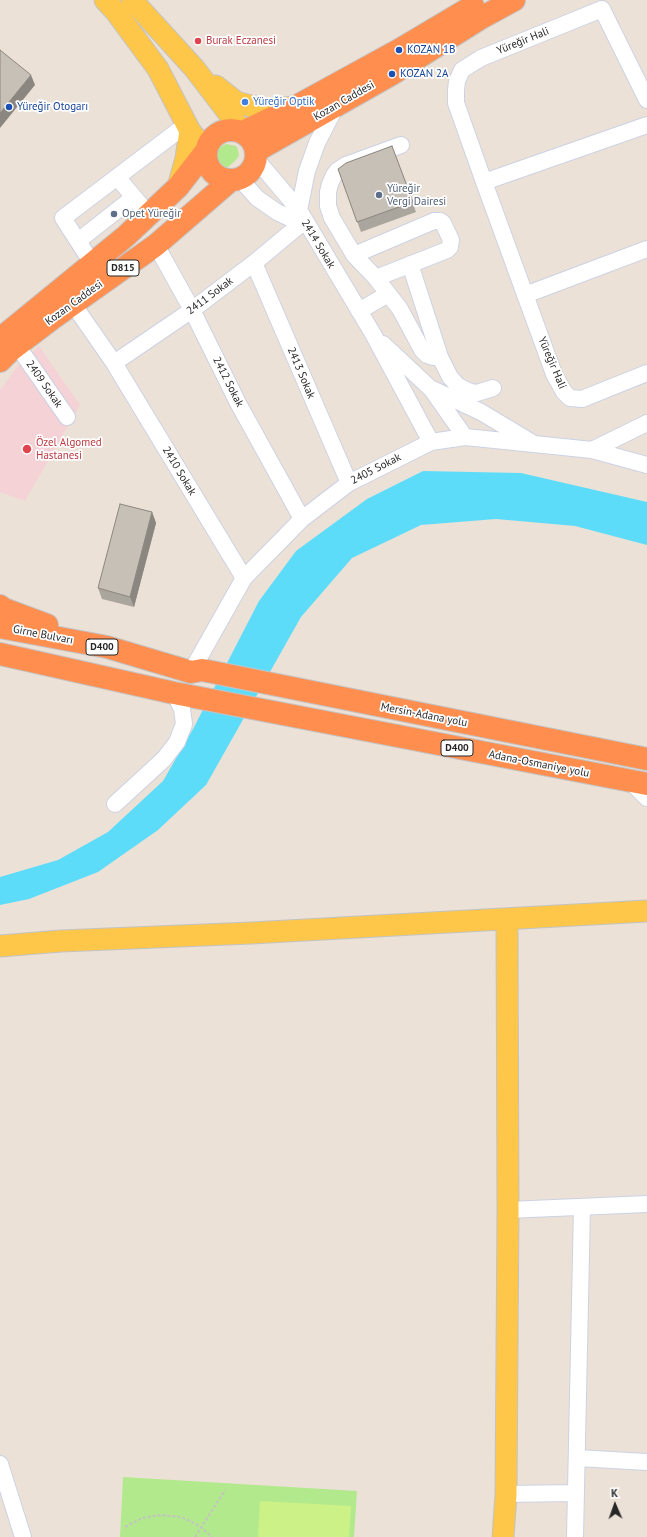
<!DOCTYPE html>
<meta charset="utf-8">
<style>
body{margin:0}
#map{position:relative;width:647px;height:1537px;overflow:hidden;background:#ece1d7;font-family:"PT Sans",sans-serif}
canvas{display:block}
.north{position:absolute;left:595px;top:1485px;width:40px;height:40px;-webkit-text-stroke:3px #fff;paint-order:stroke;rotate:358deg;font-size:11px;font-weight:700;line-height:16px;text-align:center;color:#272727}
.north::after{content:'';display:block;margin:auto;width:14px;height:18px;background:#272727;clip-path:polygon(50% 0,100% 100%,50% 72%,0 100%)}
</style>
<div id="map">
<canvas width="647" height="1537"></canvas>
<div class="north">K</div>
</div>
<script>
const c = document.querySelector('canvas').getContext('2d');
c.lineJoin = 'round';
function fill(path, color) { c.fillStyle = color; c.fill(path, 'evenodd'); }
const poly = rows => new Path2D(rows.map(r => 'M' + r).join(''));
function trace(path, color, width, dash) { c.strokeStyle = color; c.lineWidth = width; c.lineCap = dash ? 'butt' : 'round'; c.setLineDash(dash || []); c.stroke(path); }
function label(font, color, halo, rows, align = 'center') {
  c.font = font + ' "PT Sans",sans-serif'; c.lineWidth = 3.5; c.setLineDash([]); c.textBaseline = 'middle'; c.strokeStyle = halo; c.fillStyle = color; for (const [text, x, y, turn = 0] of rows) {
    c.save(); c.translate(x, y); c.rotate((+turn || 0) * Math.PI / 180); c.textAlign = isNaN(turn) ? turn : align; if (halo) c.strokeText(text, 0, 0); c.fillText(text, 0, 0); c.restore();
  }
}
fill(poly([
 [39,346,80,405,25,501,0,492,0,390,20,363]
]), '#f4d2d6');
fill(poly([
 [226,144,236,146,238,150,239,156,234,162,228,167,224,168,219,168,215,164,214,155,220,147],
 [123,1477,357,1491,354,1537,120,1537]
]), '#b3e98d');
fill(poly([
 [260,1501,351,1506,349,1537,258,1537]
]), '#ccf287');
fill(poly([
 [423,471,521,473,647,502,647,545,575,526,496,519,421,525,352,558,301,617,206,785,158,830,98,872,29,899,0,905,0,877,58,860,108,832,163,781,193,729,259,601,296,551,367,499]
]), '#5ddcfa');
const minor = poly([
 [647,100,602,9,481,58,462,70,457,81,456,90,456,103,484,182,554,374,564,392,570,398,582,399,647,373],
 [401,145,346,165,337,171,334,175,330,184,328,192,328,206,332,218,354,255,376,278,400,309,422,350,427,355,433,357,440,357],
 [256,159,299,210,373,334,431,442],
 [117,177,149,215],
 [240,179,257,198,277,212,307,226],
 [484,182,647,125],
 [299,210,307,171,317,143,336,106],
 [78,241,134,197],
 [156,245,192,310,238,403,302,519],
 [354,255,434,221,440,221,443,223,451,240,450,247,447,250,376,278],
 [92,263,63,218,187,124],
 [254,263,349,483],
 [410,264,440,357,450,377,458,386,470,392,477,393,493,388],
 [525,295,647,249],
 [73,304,114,363,244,578],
 [359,311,388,294],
 [383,344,430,388,481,412,531,442],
 [21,351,67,417],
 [114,363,192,310,254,263,302,223],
 [432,390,465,437],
 [592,450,647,423],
 [191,672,244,578,302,519,349,483,431,442,465,437,534,444,592,450,647,465],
 [630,781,647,798],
 [115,804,164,759,177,742,184,724,182,709,174,693],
 [508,1210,647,1204],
 [577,1458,647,1462],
 [0,1464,23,1537],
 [506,1494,576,1493],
 [575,1537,582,1207]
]);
const major = poly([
 [105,0,116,12,158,69,190,131,206,151],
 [132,0,194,68,243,132],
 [216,86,236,102,266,110,294,107],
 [178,187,186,158,190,131],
 [0,946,61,941,251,933,647,911],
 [503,1537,506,1494,508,1210,507,920]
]);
const highway = poly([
 '206 155a25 25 0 1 1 50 0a25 25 0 1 1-50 0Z',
 [243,132,295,107,399,50,473,6],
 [256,151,392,74,481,18,514,0],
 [0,339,126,236,178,187,206,151],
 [0,361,11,350,53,318,156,245,231,180],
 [0,606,4,609,47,625],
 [0,627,107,647,191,672,202,670,647,759],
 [0,654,174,693,647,784]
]);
trace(minor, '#ccd2e3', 18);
trace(major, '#c3c3c3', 23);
trace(highway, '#c3c3c3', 24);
trace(poly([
 [125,1527,142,1518,161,1515,181,1517,198,1525,212,1537],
 [195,1537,225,1490]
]), '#c3c3c3', 2, [3, 2]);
trace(minor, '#fff', 16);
trace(major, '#fec749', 21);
trace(highway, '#ff8e4f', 22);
fill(poly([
 [392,146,416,212,361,232,338,169],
 [152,512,156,523,134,607,102,599,98,588]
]), '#aaa59d');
fill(poly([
 [31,75,35,85,0,128,0,113],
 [152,512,156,523,134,607,130,597]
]), '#8b867f');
const building = poly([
 [0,50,31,75,0,113,0,50],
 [392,146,413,202,357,222,338,169,346,163,392,146],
 [120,504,152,512,130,597,98,588,120,504]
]);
fill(building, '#c6c0b6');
trace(building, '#8b867f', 1);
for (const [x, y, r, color] of [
 [198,41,4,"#e0444e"],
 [399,50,4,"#1a4fb4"],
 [392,74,4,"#1a4fb4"],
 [245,102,4,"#3f7fe0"],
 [9,107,4,"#1a4fb4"],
 [379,195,4,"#5c6f8a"],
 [114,214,4,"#5c6f8a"],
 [27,449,5,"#e0444e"]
]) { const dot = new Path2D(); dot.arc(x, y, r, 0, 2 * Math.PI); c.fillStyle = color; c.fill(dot); trace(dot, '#fff', 1.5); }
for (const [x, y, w] of [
 [123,268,32],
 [102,647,32],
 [457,748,32]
]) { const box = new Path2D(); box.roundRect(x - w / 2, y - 8, w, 16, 3); c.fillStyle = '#fff'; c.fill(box); trace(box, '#272727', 1); }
label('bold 10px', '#272727', null, [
 ["D815",123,268],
 ["D400",102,647],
 ["D400",457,748]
]);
label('11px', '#be3a42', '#fff', [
 ["Burak Eczanesi",206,41],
 ["Özel Algomed",36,443],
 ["Hastanesi",36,456]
], 'left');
label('11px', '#272727', '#fff', [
 ["Yüreğir Hali",523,41,-22],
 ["Kozan Caddesi",344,101,-30],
 ["2414 Sokak",318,244,59],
 ["2411 Sokak",210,296,-37],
 ["Kozan Caddesi",74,303,-36],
 ["Yüreğir Hali",552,363,67],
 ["2413 Sokak",301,373,67],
 ["2412 Sokak",228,382,63],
 ["2409 Sokak",44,384,55],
 ["2405 Sokak",376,469,-27],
 ["2410 Sokak",179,471,59],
 ["Girne Bulvarı",43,635,11],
 ["Mersin-Adana yolu",424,715,11],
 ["Adana-Osmaniye yolu",539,764,11]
]);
label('11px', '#164399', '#fff', [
 ["KOZAN 1B",407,50],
 ["KOZAN 2A",400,74],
 ["Yüreğir Otogarı",17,107]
], 'left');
label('11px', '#366cbe', '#fff', [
 ["Yüreğir Optik",253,102]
], 'left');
label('11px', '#4e5e75', '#fff', [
 ["Yüreğir",387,189],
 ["Vergi Dairesi",387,202],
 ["Opet Yüreğir",122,214]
], 'left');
</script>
